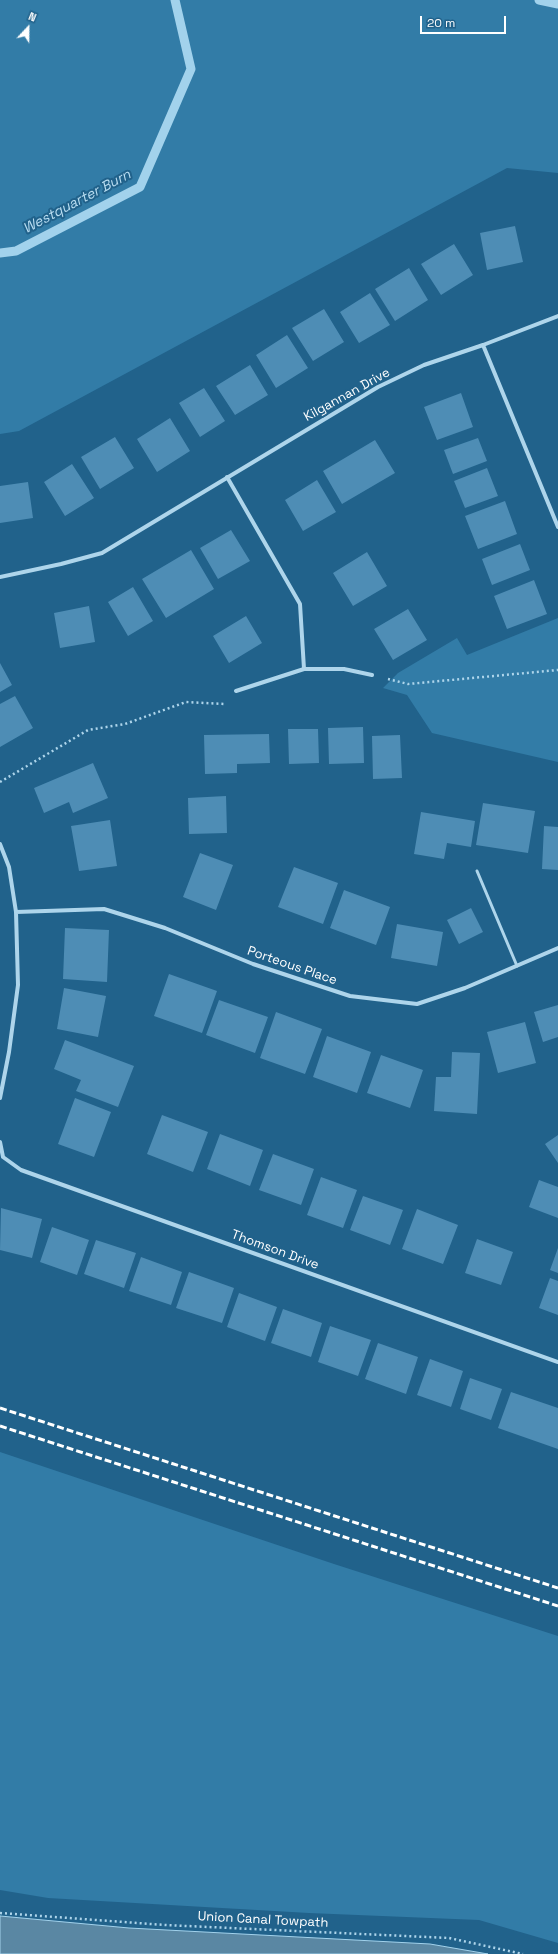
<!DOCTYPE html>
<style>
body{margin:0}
#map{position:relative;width:558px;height:1954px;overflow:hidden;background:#21628b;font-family:"Space Grotesk",sans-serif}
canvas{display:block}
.north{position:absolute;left:8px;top:8px;width:40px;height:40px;-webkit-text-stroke:3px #21628b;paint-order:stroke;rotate:22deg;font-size:11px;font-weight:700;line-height:16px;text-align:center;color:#fff}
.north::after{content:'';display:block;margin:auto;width:14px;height:18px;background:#fff;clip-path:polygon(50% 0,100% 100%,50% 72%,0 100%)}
.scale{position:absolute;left:420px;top:16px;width:86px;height:18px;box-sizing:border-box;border:2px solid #fff;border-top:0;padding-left:5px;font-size:12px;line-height:14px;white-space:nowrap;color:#fff;-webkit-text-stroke:3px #21628b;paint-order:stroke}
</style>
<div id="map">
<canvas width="558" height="1954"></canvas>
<div class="north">N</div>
<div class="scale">20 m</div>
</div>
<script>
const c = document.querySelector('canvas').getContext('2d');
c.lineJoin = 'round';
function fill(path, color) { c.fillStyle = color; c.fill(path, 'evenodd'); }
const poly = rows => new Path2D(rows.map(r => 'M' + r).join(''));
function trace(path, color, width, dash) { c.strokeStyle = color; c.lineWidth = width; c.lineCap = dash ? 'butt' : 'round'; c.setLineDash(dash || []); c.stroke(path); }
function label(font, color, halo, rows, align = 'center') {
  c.font = font + ' "Space Grotesk",sans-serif'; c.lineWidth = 4; c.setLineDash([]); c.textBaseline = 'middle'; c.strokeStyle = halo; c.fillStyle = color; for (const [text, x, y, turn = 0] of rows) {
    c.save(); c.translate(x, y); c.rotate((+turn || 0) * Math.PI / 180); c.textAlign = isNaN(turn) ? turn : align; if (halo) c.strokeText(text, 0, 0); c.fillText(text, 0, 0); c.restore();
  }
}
fill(poly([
 [0,0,558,0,558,173,507,168,19,431,0,434],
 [558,618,558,762,432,733,407,695,383,688,398,673,457,638,467,655],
 [0,1452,334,1564,558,1636,558,1943,479,1920,309,1913,48,1898,0,1890]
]), '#327ca7');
const water = poly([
 [0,1916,129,1928,430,1944,488,1954,0,1954,0,1916]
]);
fill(water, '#5a87a3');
trace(water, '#a2d2ec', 1);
trace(poly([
 [539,0,558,4],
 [0,253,16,251,140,187,191,69,175,0]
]), '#a2d2ec', 9);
fill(poly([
 [515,226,523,262,487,270,480,233],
 [454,244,473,275,441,295,421,264],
 [409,268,428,300,395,321,375,289],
 [370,293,390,325,359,343,340,312],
 [324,309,344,342,313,361,292,328],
 [287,335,308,368,276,388,256,355],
 [250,365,268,395,235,415,216,386],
 [204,388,225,421,200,437,179,403],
 [461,393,473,427,437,440,424,407],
 [170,418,190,451,157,472,137,439],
 [115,437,134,468,100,489,81,457],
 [478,438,487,461,453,474,444,450],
 [375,440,395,473,342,504,323,471],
 [72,464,94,498,65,516,44,482],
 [487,468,498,496,465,508,454,481],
 [317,480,336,512,303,531,285,500],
 [28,482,33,518,0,523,0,486],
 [505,501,517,534,478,549,465,516],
 [231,530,250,561,218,579,200,548],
 [520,544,530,570,492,585,482,559],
 [191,550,214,589,166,618,142,579],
 [367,552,387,586,353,606,333,573],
 [534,580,547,614,507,629,494,596],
 [133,587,153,621,128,636,108,602],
 [89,606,95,642,60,648,54,613],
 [408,609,427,640,393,660,374,629],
 [246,616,262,643,229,663,213,636],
 [0,663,12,685,0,692],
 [15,696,33,728,0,747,0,704],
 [363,727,364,763,329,764,328,728],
 [288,729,318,729,319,763,289,764],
 [269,734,270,763,237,764,237,773,205,774,204,735],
 [400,735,402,778,373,779,372,736],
 [93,763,108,798,73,813,69,802,44,813,34,788],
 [226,796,227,833,189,834,188,798],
 [483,803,535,811,528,853,476,845],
 [421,812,475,821,471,847,447,843,444,859,414,854],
 [110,820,117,866,79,871,71,826],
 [544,826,558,827,558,870,542,869],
 [200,853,233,865,216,910,183,897],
 [294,867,338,883,323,924,278,907],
 [344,890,390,907,376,945,330,928],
 [471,908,483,932,459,944,447,920],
 [397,924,443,932,437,966,391,958],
 [65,928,109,930,107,982,63,979],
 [169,974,217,991,202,1033,154,1016],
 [64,988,106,996,98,1037,57,1029],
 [219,1000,268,1017,255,1053,206,1035],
 [558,1005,558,1037,543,1042,534,1012],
 [276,1012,322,1029,305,1074,260,1058],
 [525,1022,536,1063,498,1073,487,1032],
 [327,1036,371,1052,357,1093,313,1077],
 [65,1040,134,1066,118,1107,76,1091,81,1080,54,1069],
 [452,1052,480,1053,477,1114,434,1111,436,1077,451,1077],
 [381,1055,423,1070,410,1108,367,1093],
 [75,1098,111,1112,94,1157,58,1144],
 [162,1115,208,1132,193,1172,147,1154],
 [220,1134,263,1150,250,1186,207,1169],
 [558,1135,558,1163,545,1144],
 [273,1154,314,1169,301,1205,259,1190],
 [321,1177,357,1190,343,1228,307,1215],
 [539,1180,558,1187,558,1218,529,1207],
 [363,1196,403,1210,390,1245,350,1230],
 [1,1208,42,1219,32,1258,0,1250],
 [417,1209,458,1225,443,1264,402,1249],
 [52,1227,89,1240,77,1275,40,1262],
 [477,1239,513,1252,501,1285,465,1273],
 [96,1240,136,1253,124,1288,84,1274],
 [558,1248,558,1273,550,1270],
 [141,1257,182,1272,171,1305,129,1291],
 [189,1272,234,1288,222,1323,176,1308],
 [550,1278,558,1281,558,1315,539,1308],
 [239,1293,277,1307,265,1341,227,1327],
 [283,1309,322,1323,311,1357,271,1343],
 [330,1326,371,1340,358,1376,318,1362],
 [378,1343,418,1357,406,1394,365,1379],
 [430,1359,463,1371,451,1407,417,1395],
 [470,1378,502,1389,491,1420,460,1409],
 [511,1392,558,1408,558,1449,498,1428]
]), '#4e8db5');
trace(poly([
 [388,679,408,684,558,670],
 [0,782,88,730,125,724,186,702,225,704],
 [0,1913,165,1925,449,1938,523,1954]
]), '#aed5eb', 2.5, [2, 3]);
trace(poly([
 [477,871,517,966]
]), '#aed5eb', 3);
trace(poly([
 [483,345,558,316],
 [227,477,300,604,304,669,344,669,372,675],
 [0,577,61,564,102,553,378,387,424,365,483,345,558,527],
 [236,691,304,669],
 [0,844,9,867,16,912,18,985,9,1052,0,1098],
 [16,912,104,909,165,928,253,964,350,996,417,1004,465,988,558,948],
 [0,1142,3,1157,21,1170,558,1362]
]), '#aed5eb', 4);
trace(poly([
 [0,1408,558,1588],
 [0,1426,558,1606]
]), '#fff', 3, [7, 3]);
label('13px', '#fff', '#21628b', [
 ["Kilgannan Drive",347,395,-29],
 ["Porteous Place",292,966,19],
 ["Thomson Drive",275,1250,20],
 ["Union Canal Towpath",263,1920,3]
]);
label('italic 14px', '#badef2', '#21628b', [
 ["Westquarter Burn",77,202,-28]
]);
</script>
